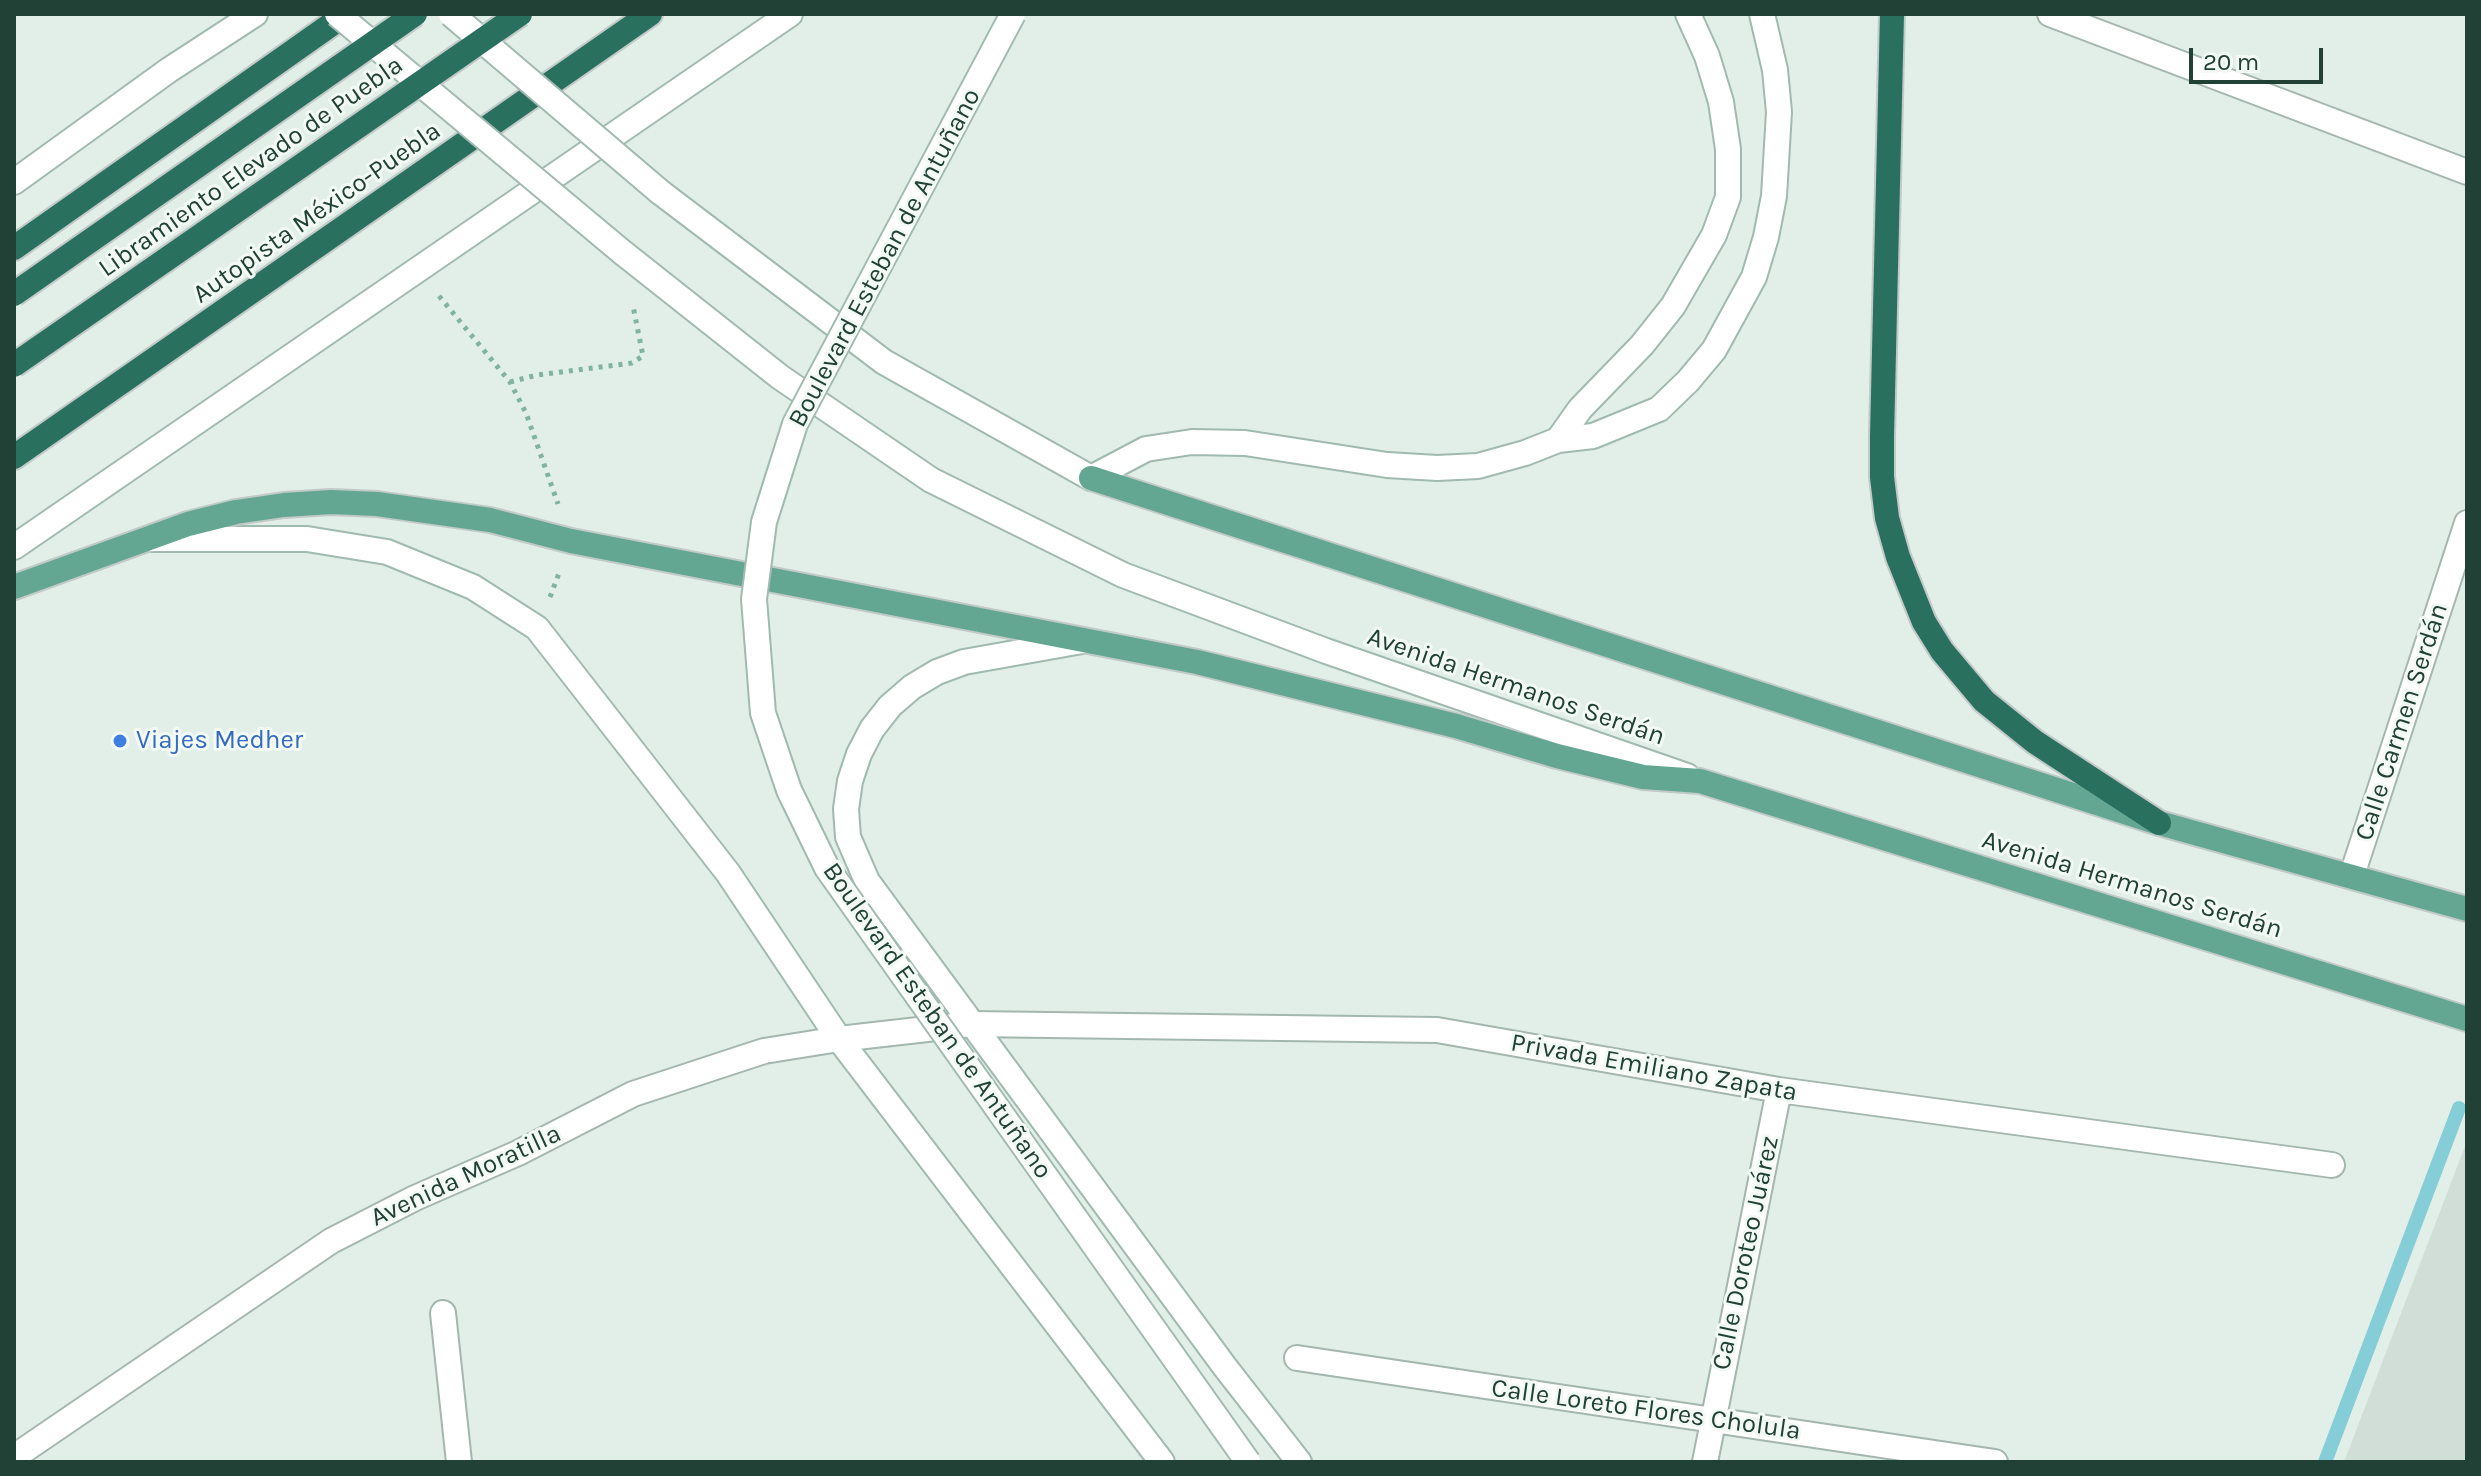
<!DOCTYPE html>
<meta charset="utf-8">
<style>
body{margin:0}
#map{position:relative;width:2481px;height:1476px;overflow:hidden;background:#e2eee8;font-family:Karla,sans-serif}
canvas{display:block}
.frame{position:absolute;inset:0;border:16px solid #214137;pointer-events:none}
.scale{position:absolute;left:2189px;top:48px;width:134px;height:36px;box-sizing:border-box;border:4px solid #214137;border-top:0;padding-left:10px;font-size:24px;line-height:28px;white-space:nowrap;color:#214137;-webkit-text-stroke:6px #f3faf6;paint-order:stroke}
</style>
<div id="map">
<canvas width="2481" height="1476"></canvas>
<div class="frame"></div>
<div class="scale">20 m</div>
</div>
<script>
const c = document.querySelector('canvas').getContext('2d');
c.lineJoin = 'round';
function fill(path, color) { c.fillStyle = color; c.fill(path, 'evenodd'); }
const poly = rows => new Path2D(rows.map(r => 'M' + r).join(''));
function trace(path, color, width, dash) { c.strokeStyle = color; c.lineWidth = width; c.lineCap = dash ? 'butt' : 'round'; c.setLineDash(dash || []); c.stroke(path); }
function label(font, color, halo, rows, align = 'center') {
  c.font = font + ' Karla,sans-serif'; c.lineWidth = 6; c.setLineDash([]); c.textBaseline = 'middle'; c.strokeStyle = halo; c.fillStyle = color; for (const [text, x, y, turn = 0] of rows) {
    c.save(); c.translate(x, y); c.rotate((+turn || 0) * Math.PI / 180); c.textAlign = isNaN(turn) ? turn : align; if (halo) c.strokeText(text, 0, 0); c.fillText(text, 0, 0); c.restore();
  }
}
fill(poly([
 [2467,1141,2467,1462,2344,1462]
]), '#d0ded7');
trace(poly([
 [2325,1462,2459,1108]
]), '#86ced7', 14);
const street = poly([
 [2050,14,2467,172],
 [2352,875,2467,523],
 [443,1313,459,1462],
 [1297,1358,1995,1462],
 [14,1457,331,1241,415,1198,518,1153,633,1094,764,1051,839,1039,971,1024,1437,1030,1779,1090,2332,1165],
 [1705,1462,1779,1090]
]);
const secondary = poly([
 [14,182,169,70,255,14],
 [660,192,884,362,1091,478,1146,449,1192,442,1245,443,1387,465,1437,468,1478,466,1525,453,1558,440,1593,436,1659,409,1688,381,1714,350,1754,277,1766,237,1774,196,1779,112,1775,70,1762,14],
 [622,252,780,377,931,480,1123,575,1326,651,1687,776],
 [1558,440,1580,409,1642,345,1673,306,1714,235,1728,197,1728,149,1721,102,1707,56,1688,14],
 [148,539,307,539,387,552,473,587,537,628,728,873,839,1039,1162,1462],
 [14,547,790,14],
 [1082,641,964,662,937,672,912,687,890,706,872,729,859,754,850,781,846,809,848,837,867,881,1225,1367,1299,1462]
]);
const primary = poly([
 [1091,478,2159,823,2467,909],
 [14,587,188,524,236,512,284,505,331,502,377,504,490,520,571,541,1197,662,1456,726,1557,756,1643,777,1700,781,2467,1019]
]);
const highway = poly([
 [1892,14,1882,436,1882,477,1887,518,1898,557,1924,622,1942,651,1984,701,2035,742,2159,823],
 [14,248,346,14],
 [14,457,650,14]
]);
trace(street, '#a4b7af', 28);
trace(secondary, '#a0bab0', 28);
trace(primary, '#c1cac7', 28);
trace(highway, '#c1cac7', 28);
trace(poly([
 [439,296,510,382,526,413,558,504],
 [510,382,537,375,632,363,643,356,633,306],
 [550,597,559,573]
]), '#80b4a2', 5, [4, 6]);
trace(street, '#fff', 24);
trace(secondary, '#fff', 24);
trace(primary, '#63a793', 24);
trace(highway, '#2a705f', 24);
const secondaryBridge = poly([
 [337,14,622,252],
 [451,14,660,192],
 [1013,14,795,424,764,522,754,599,763,713,789,790,827,868,1248,1462]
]);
const highwayBridge = poly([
 [14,294,415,14],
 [14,365,520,14]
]);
trace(secondaryBridge, '#a0bab0', 28, []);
trace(highwayBridge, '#c1cac7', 28, []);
trace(secondaryBridge, '#fff', 24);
trace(highwayBridge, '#2a705f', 24);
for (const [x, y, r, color] of [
 [120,741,8,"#3f7fe0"]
]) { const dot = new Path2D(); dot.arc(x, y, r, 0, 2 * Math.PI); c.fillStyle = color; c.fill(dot); trace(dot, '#f3faf6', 3); }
label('26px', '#214137', '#f3faf6', [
 ["Libramiento Elevado de Puebla",251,167,-35],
 ["Autopista México-Puebla",317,213,-35],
 ["Boulevard Esteban de Antuñano",885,258,-62],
 ["Avenida Hermanos Serdán",1516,687,19],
 ["Calle Carmen Serdán",2402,722,-72],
 ["Avenida Hermanos Serdán",2132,885,17],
 ["Boulevard Esteban de Antuñano",937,1021,55],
 ["Privada Emiliano Zapata",1654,1068,10],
 ["Avenida Moratilla",466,1176,-25],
 ["Calle Doroteo Juárez",1746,1253,-78],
 ["Calle Loreto Flores Cholula",1646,1410,8]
]);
label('26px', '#366cbe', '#f3faf6', [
 ["Viajes Medher",136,741]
], 'left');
</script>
